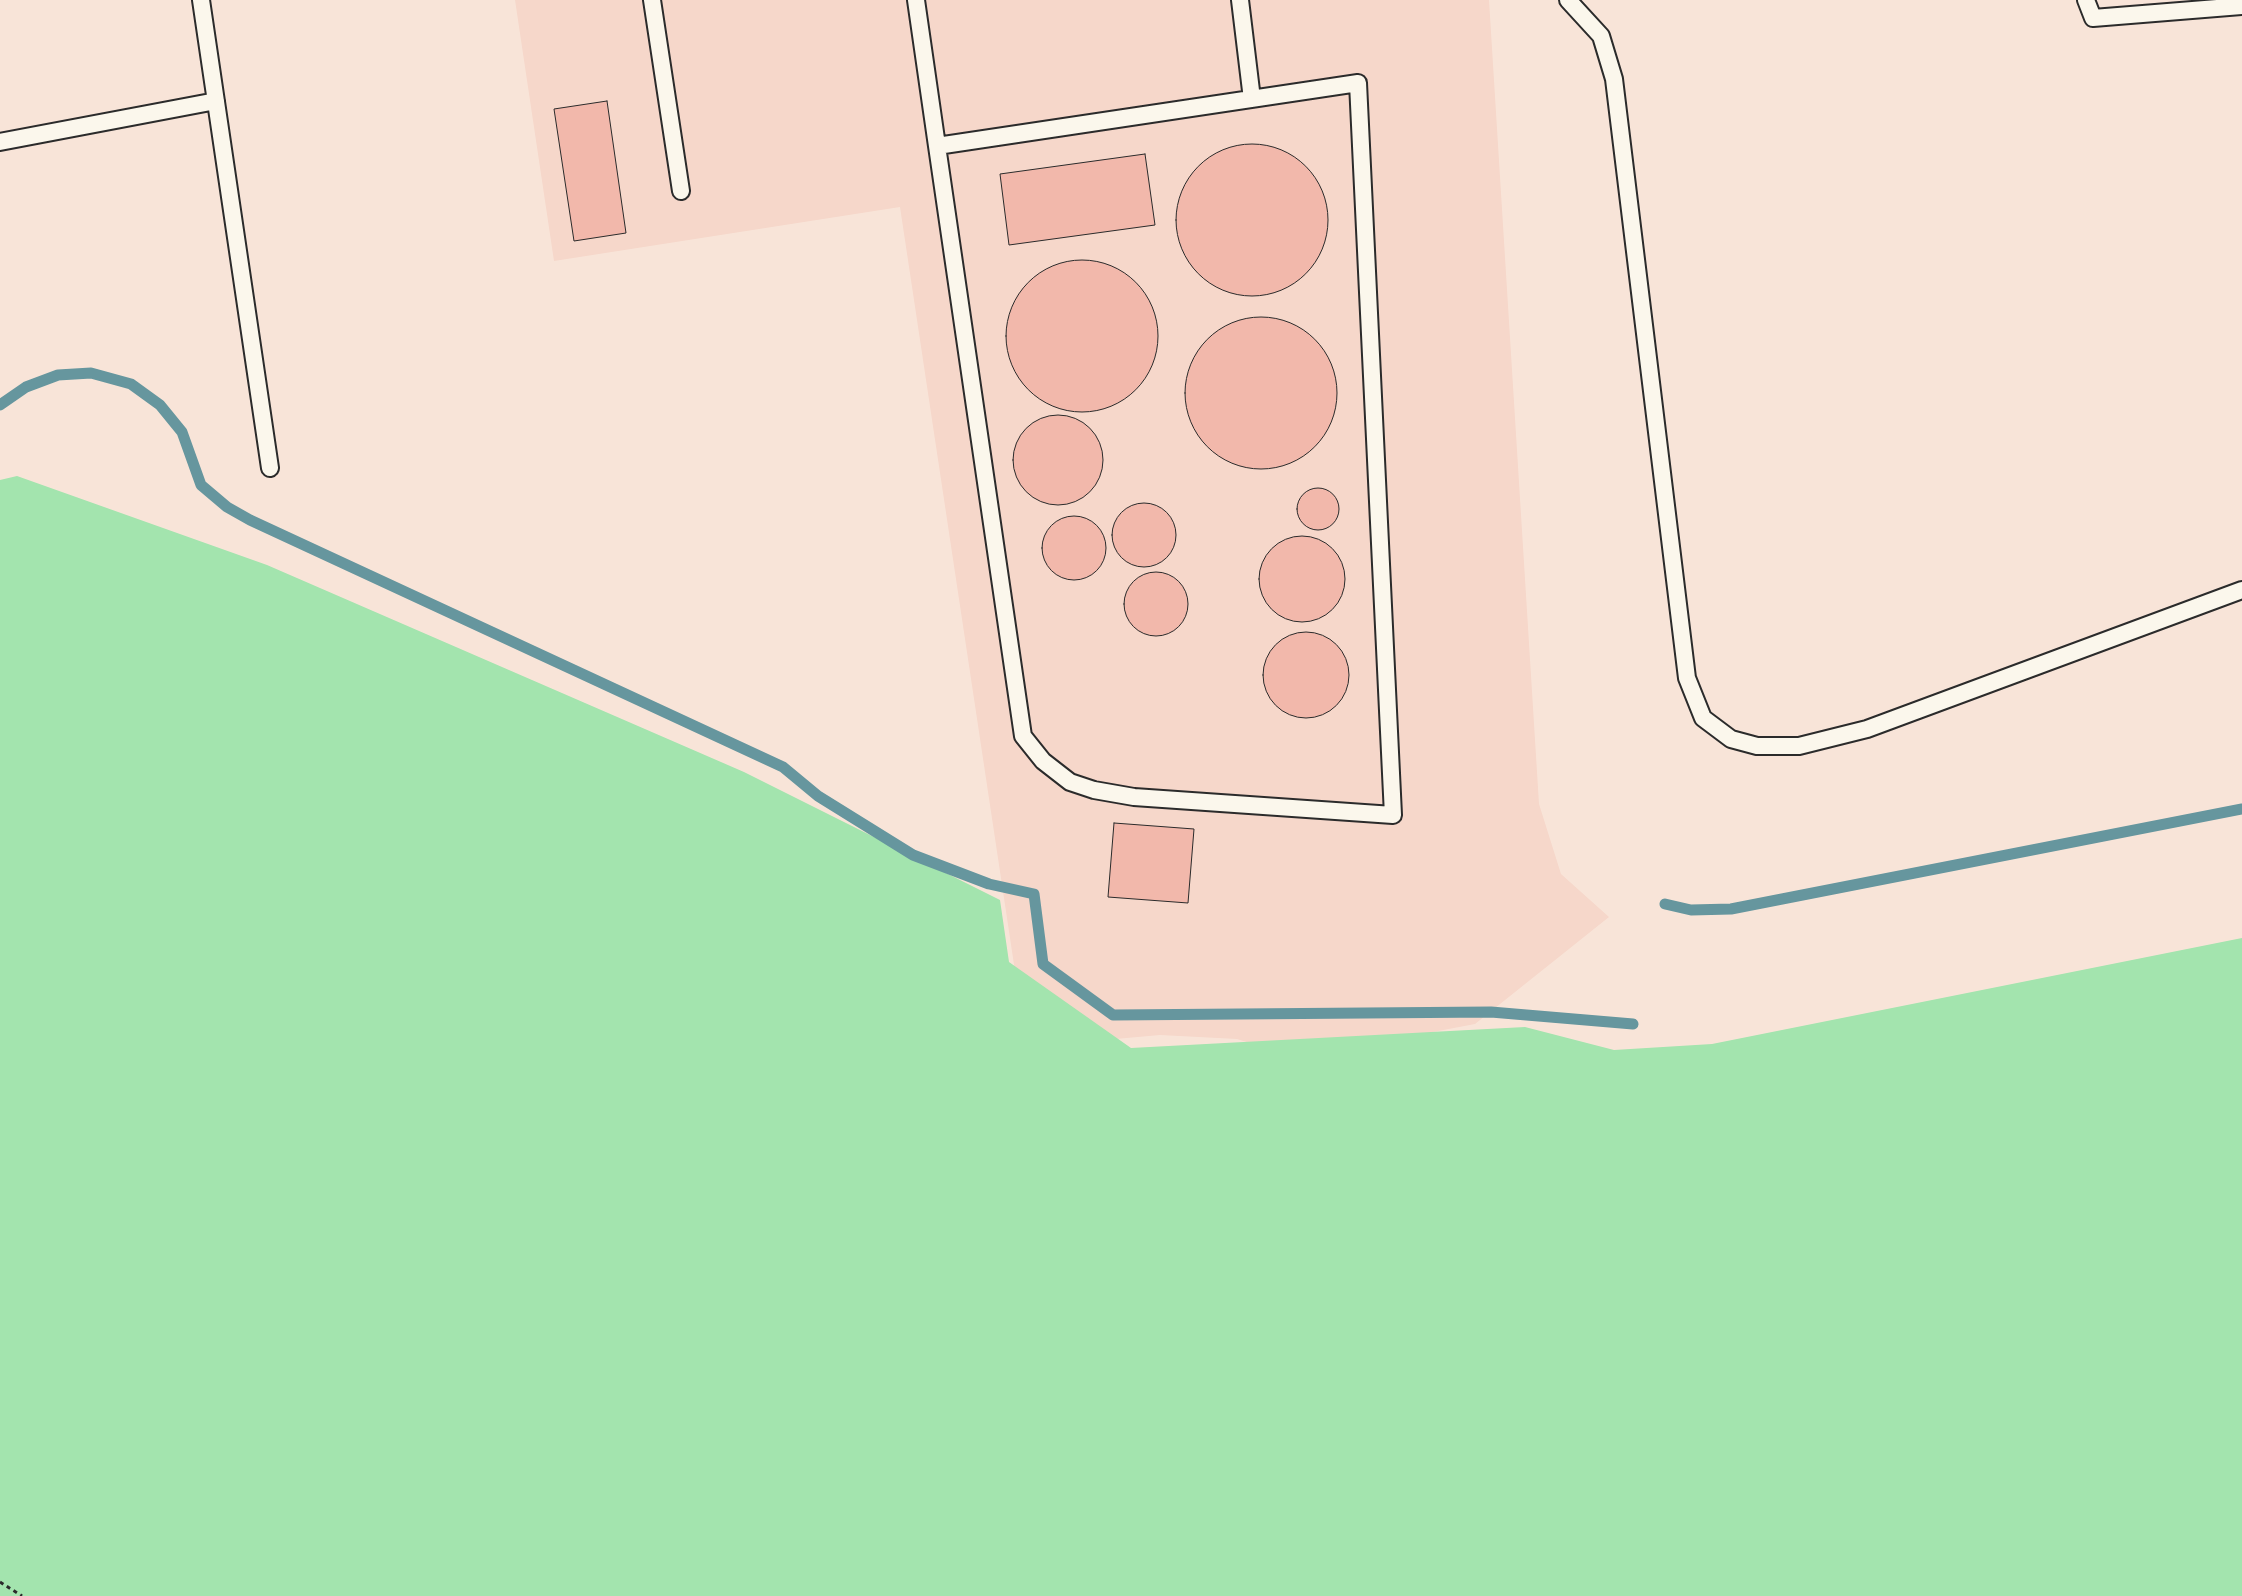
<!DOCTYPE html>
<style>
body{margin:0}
canvas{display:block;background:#f8e4d8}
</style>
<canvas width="2242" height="1596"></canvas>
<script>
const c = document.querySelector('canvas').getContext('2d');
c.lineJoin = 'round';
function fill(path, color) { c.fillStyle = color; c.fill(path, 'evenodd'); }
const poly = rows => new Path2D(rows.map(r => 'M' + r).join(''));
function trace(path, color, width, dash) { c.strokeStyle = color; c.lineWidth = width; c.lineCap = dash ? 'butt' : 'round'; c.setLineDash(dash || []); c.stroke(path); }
fill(poly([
 [515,0,1489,0,1539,804,1561,874,1609,917,1475,1024,1417,1035,1269,1049,1237,1039,1160,1035,1060,1044,1024,1031,900,207,554,261]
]), '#f6d7ca');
fill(poly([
 [17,476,267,565,744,772,1000,900,1009,962,1131,1048,1525,1027,1614,1050,1712,1044,2242,938,2242,1596,0,1596,0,480]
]), '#a3e4ae');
trace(poly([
 [0,405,26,387,58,375,91,373,131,384,160,405,182,432,201,485,227,507,250,520,783,767,818,796,913,855,989,884,1034,894,1043,964,1113,1015,1491,1012,1633,1024],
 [1665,904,1691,910,1731,909,2242,809]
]), '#66969e', 11);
const building = poly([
 [607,101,626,233,574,241,554,109,607,101],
 '1176 220a76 76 0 1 1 152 0a76 76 0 1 1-152 0Z',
 [1145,154,1155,225,1009,245,1000,174,1145,154],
 '1006 336a76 76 0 1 1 152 0a76 76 0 1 1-152 0Z',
 '1185 393a76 76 0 1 1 152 0a76 76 0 1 1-152 0Z',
 '1013 460a45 45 0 1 1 90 0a45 45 0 1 1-90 0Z',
 '1297 509a21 21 0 1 1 42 0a21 21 0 1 1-42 0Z',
 '1112 535a32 32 0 1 1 64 0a32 32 0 1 1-64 0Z',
 '1042 548a32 32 0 1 1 64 0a32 32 0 1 1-64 0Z',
 '1259 579a43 43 0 1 1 86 0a43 43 0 1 1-86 0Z',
 '1124 604a32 32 0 1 1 64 0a32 32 0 1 1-64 0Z',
 '1263 675a43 43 0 1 1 86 0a43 43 0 1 1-86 0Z',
 [1114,823,1194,829,1188,903,1108,897,1114,823]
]);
fill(building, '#f2b8ab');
trace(building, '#2b2b2b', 1);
const lane = poly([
 [201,0,270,468],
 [652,0,681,191],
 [916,0,937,146,1023,736,1043,761,1070,782,1094,790,1134,797,1393,815,1358,83,937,146],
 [1240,0,1252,99],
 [1568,0,1601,36,1614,79,1687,678,1703,718,1731,739,1757,746,1799,746,1867,729,2242,590],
 [2086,0,2093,18,2242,6],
 [0,142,216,101]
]);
trace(lane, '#2b2b2b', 20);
trace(poly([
 [0,1582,22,1596]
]), '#2b2b2b', 3, [4, 4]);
trace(lane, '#fbf7ec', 16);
</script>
